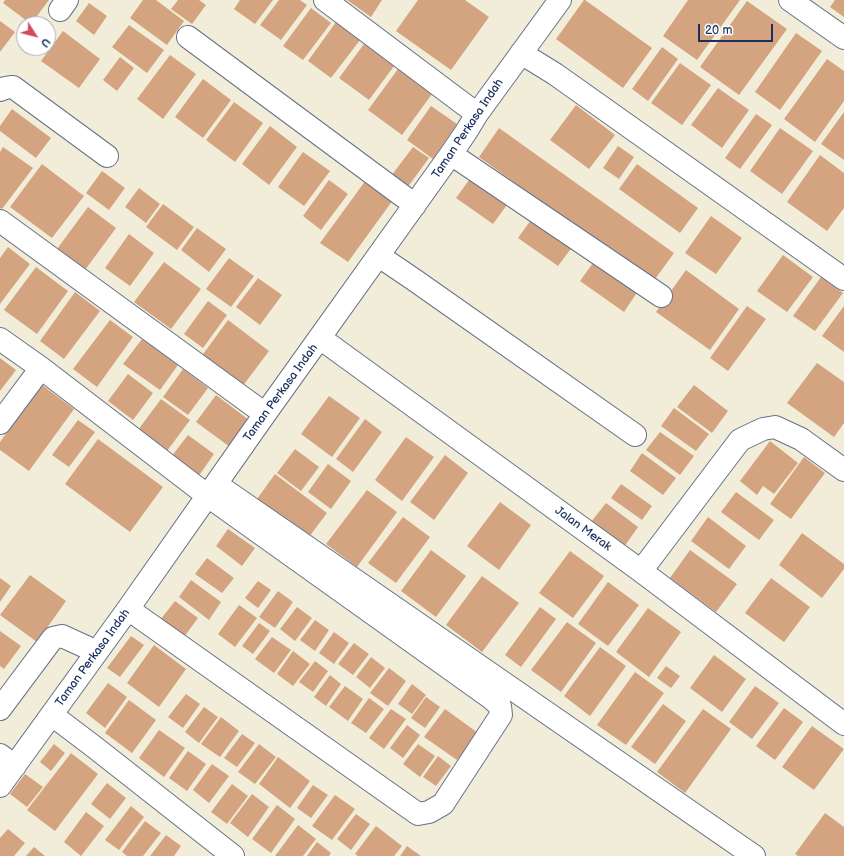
<!DOCTYPE html>
<style>
body{margin:0}
#map{position:relative;width:844px;height:856px;overflow:hidden;background:#f2edd8;font-family:"Balsamiq Sans",sans-serif}
canvas{display:block}
.north{position:absolute;left:16px;top:16px;width:40px;height:40px;box-sizing:border-box;background:#fff;border:1px solid #a4acbf;border-radius:50%;rotate:126deg;font-size:11px;font-weight:700;line-height:16px;text-align:center;color:#1b2f5e}
.north::after{content:'';display:block;margin:auto;width:14px;height:18px;background:#d1495b;clip-path:polygon(50% 0,100% 100%,50% 72%,0 100%)}
.scale{position:absolute;left:698px;top:24px;width:75px;height:18px;box-sizing:border-box;border:2px solid #1b2f5e;border-top:0;padding-left:5px;font-size:12px;line-height:14px;white-space:nowrap;color:#1b2f5e;-webkit-text-stroke:3px #fff;paint-order:stroke}
</style>
<div id="map">
<canvas width="844" height="856"></canvas>
<div class="north">U</div>
<div class="scale">20 m</div>
</div>
<script>
const c = document.querySelector('canvas').getContext('2d');
c.lineJoin = 'round';
function fill(path, color) { c.fillStyle = color; c.fill(path, 'evenodd'); }
const poly = rows => new Path2D(rows.map(r => 'M' + r).join(''));
function trace(path, color, width, dash) { c.strokeStyle = color; c.lineWidth = width; c.lineCap = dash ? 'butt' : 'round'; c.setLineDash(dash || []); c.stroke(path); }
function label(font, color, halo, rows, align = 'center') {
  c.font = font + ' "Balsamiq Sans",sans-serif'; c.lineWidth = 4; c.setLineDash([]); c.textBaseline = 'middle'; c.strokeStyle = halo; c.fillStyle = color; for (const [text, x, y, turn = 0] of rows) {
    c.save(); c.translate(x, y); c.rotate((+turn || 0) * Math.PI / 180); c.textAlign = isNaN(turn) ? turn : align; if (halo) c.strokeText(text, 0, 0); c.fillText(text, 0, 0); c.restore();
  }
}
fill(poly([
 [5,0,49,0,31,24,3,3],
 [143,0,156,0,184,21,167,45,130,18],
 [178,0,199,0,206,5,192,24,171,9],
 [240,0,273,0,255,24,234,9],
 [279,0,300,0,307,5,281,40,260,25],
 [347,0,382,0,371,17],
 [418,0,465,0,489,17,451,70,396,31],
 [584,0,585,0,652,48,623,88,556,39],
 [688,0,740,0,697,60,663,36],
 [835,0,844,0,844,17,830,7],
 [747,1,787,29,739,95,700,67],
 [89,3,107,16,94,35,76,21],
 [311,8,331,23,303,60,283,46],
 [0,21,15,32,0,52],
 [336,22,360,40,331,78,308,61],
 [129,25,164,50,147,73,112,47],
 [63,31,100,59,79,88,41,61],
 [796,33,822,51,780,110,755,92],
 [364,44,394,66,369,100,339,78],
 [662,47,678,59,648,101,632,89],
 [170,55,196,74,163,119,137,99],
 [120,57,134,68,117,91,103,80],
 [827,59,844,71,844,101,815,142,784,119],
 [680,63,711,85,682,125,651,103],
 [398,69,432,94,402,135,368,110],
 [203,79,231,100,203,138,175,117],
 [718,88,749,110,722,148,691,125],
 [234,102,263,123,235,162,206,140],
 [576,105,615,135,589,169,550,140],
 [431,106,457,124,433,159,407,140],
 [12,109,51,138,36,158,0,131,0,126],
 [844,112,844,160,821,144],
 [756,114,772,125,740,169,725,158],
 [270,126,297,147,269,185,242,164],
 [499,128,674,253,653,282,479,157],
 [780,128,813,151,782,194,750,171],
 [618,146,634,157,619,179,603,168],
 [3,147,33,168,2,209,0,208,0,152],
 [413,147,429,158,407,188,391,176],
 [303,152,330,171,304,206,278,187],
 [820,155,844,173,844,208,827,231,787,202],
 [42,164,84,196,52,238,10,207],
 [637,164,698,208,680,233,619,189],
 [102,171,125,188,109,210,86,193],
 [472,176,509,202,493,224,456,198],
 [329,180,348,194,321,230,303,216],
 [366,180,393,200,348,262,320,243],
 [139,188,160,204,146,223,125,207],
 [163,204,194,227,177,250,146,227],
 [88,207,116,228,85,270,57,249],
 [711,216,742,238,716,274,685,253],
 [533,217,573,246,558,266,518,238],
 [197,228,226,249,209,272,181,250],
 [129,234,154,253,130,286,105,268],
 [8,247,30,264,0,304,0,258],
 [783,255,813,277,787,312,757,291],
 [229,258,254,276,231,307,206,289],
 [595,260,638,291,624,312,580,281],
 [164,262,201,289,171,329,134,302],
 [36,267,68,291,37,334,4,310],
 [686,270,739,309,710,350,656,312],
 [821,277,843,293,815,331,793,316],
 [258,278,282,295,260,325,236,307],
 [75,292,100,311,64,359,40,341],
 [208,301,227,315,203,348,184,334],
 [747,306,766,319,728,371,710,358],
 [844,306,844,352,822,336],
 [110,320,133,337,97,387,73,369],
 [228,320,269,351,242,387,201,357],
 [142,339,178,365,160,390,123,364],
 [0,358,16,370,0,391],
 [817,363,844,382,844,423,834,437,787,403],
 [183,369,208,388,188,415,163,397],
 [128,374,153,393,133,420,108,401],
 [42,385,74,409,29,471,0,450,0,442],
 [694,385,728,411,712,433,677,407],
 [216,395,249,420,230,447,196,422],
 [329,396,360,418,332,457,301,434],
 [161,399,190,420,167,451,138,430],
 [674,408,709,434,696,451,661,426],
 [365,419,382,432,353,472,336,459],
 [78,420,95,432,69,467,52,455],
 [660,432,694,456,680,475,646,450],
 [188,435,214,454,198,477,171,457],
 [406,437,434,457,402,501,375,480],
 [98,439,163,487,130,532,65,484],
 [770,441,798,463,774,494,763,486,757,495,740,481],
 [295,449,319,467,301,491,277,473],
 [642,453,676,478,663,495,630,471],
 [445,455,468,473,434,520,410,502],
 [804,457,825,473,791,519,770,504],
 [328,464,351,481,331,509,308,492],
 [275,474,327,513,309,537,257,499],
 [621,484,652,506,642,520,611,498],
 [367,490,397,512,357,567,326,544],
 [736,492,774,520,759,540,721,512],
 [500,502,531,525,499,570,467,546],
 [606,503,638,527,624,547,591,522],
 [403,517,430,537,396,583,368,563],
 [708,517,746,546,729,569,691,541],
 [228,529,255,548,242,566,216,546],
 [802,533,844,564,844,569,822,598,779,565],
 [431,550,466,576,436,617,401,591],
 [690,550,737,584,716,612,670,578],
 [570,551,604,576,573,618,539,593],
 [207,558,234,578,222,593,195,574],
 [30,575,66,601,37,642,0,615],
 [482,576,519,603,482,652,446,625],
 [0,578,11,586,0,602],
 [771,578,810,607,784,642,745,613],
 [191,580,221,602,209,620,179,597],
 [258,581,271,590,258,608,245,598],
 [608,582,639,605,608,646,578,624],
 [278,591,293,602,275,628,259,617],
 [175,601,198,618,184,637,160,620],
 [239,605,257,618,235,647,218,634],
 [297,607,312,618,295,641,280,629],
 [540,607,556,619,521,667,505,655],
 [648,608,681,632,649,677,616,652],
 [315,620,329,630,315,651,300,640],
 [567,622,596,643,561,692,531,670],
 [259,623,270,631,253,654,242,646],
 [0,631,21,646,4,669,0,666],
 [334,632,349,643,334,664,319,653],
 [131,636,144,645,120,677,107,668],
 [272,637,291,650,274,673,255,659],
 [354,643,369,654,353,675,338,664],
 [154,645,186,669,159,707,127,683],
 [600,647,626,666,590,716,564,696],
 [293,651,310,664,293,686,277,674],
 [714,655,746,679,722,712,690,688],
 [371,657,385,668,370,688,356,677],
 [315,661,328,671,313,692,299,682],
 [666,666,680,676,671,688,657,678],
 [389,668,406,681,388,706,370,693],
 [635,672,664,693,626,745,597,725],
 [330,675,341,684,326,706,314,697],
 [108,683,127,697,105,728,86,713],
 [412,684,426,695,412,714,398,704],
 [345,686,363,699,348,721,329,707],
 [755,686,779,703,752,739,729,722],
 [186,694,200,704,183,728,168,717],
 [426,697,440,707,425,728,411,718],
 [369,698,384,709,366,733,351,723],
 [129,700,156,720,132,753,105,733],
 [663,704,686,721,655,764,631,747],
 [204,707,218,717,199,743,185,732],
 [784,708,803,722,775,760,756,746],
 [391,709,406,719,384,749,369,738],
 [445,709,478,733,457,760,424,737],
 [703,709,731,729,685,793,657,772],
 [221,717,239,731,220,757,201,744],
 [407,725,420,735,403,758,390,748],
 [812,726,844,749,814,790,782,767],
 [159,730,185,748,164,777,139,758],
 [242,734,255,743,237,767,224,758],
 [54,744,65,753,51,771,40,762],
 [259,744,276,757,255,784,238,772],
 [418,744,435,756,420,777,403,764],
 [188,751,206,764,187,791,169,778],
 [71,753,98,774,55,831,27,810],
 [438,756,451,766,436,786,423,777],
 [278,757,310,781,290,808,259,784],
 [212,764,229,776,209,803,193,790],
 [25,774,43,787,27,807,10,794],
 [107,783,126,798,110,819,91,804],
 [232,784,248,796,227,824,211,812],
 [313,785,328,795,311,818,297,808],
 [252,794,269,807,248,837,230,823],
 [335,795,355,809,332,840,312,826],
 [277,805,295,819,271,853,252,839],
 [131,806,144,817,119,850,105,840],
 [86,812,104,826,81,856,64,842],
 [825,813,844,827,844,856,798,856,795,854],
 [356,814,370,824,351,850,337,839],
 [145,821,161,833,143,856,127,856,122,852],
 [298,825,316,839,303,856,275,856],
 [376,826,402,846,394,856,358,856,355,854],
 [8,829,25,843,14,856,0,856,0,838],
 [166,835,181,846,174,856,150,856],
 [317,842,331,853,329,856,307,856],
 [407,846,421,856,400,856],
 [34,847,45,856,26,856]
]), '#d4a481');
const minor = poly([
 [325,0,477,114],
 [790,0,844,38],
 [60,10,67,0],
 [188,37,415,205],
 [521,53,555,74,844,279],
 [0,90,5,88,11,87,13,87,107,156],
 [451,154,661,296],
 [0,221,265,414],
 [379,256,413,279,635,435],
 [320,338,641,571,844,724],
 [0,339,41,368,208,496,491,698,500,706,501,715,443,804,429,812,418,814,128,609],
 [0,423,41,368],
 [216,484,754,856],
 [641,571,740,440,763,429,775,427,801,439,844,470],
 [0,709,53,638,62,636,97,652],
 [52,715,93,746,233,856],
 [0,755,15,766],
 [0,786,128,609,265,414,451,154,466,132,477,114,560,0]
]);
trace(minor, '#667289', 24);
trace(minor, '#fff', 22);
label('12px', '#1b2f5e', '#fff', [
 ["Taman Perkasa Indah",468,129,-56],
 ["Taman Perkasa Indah",281,393,-54],
 ["Jalan Merak",583,529,36],
 ["Taman Perkasa Indah",93,658,-54]
]);
</script>
